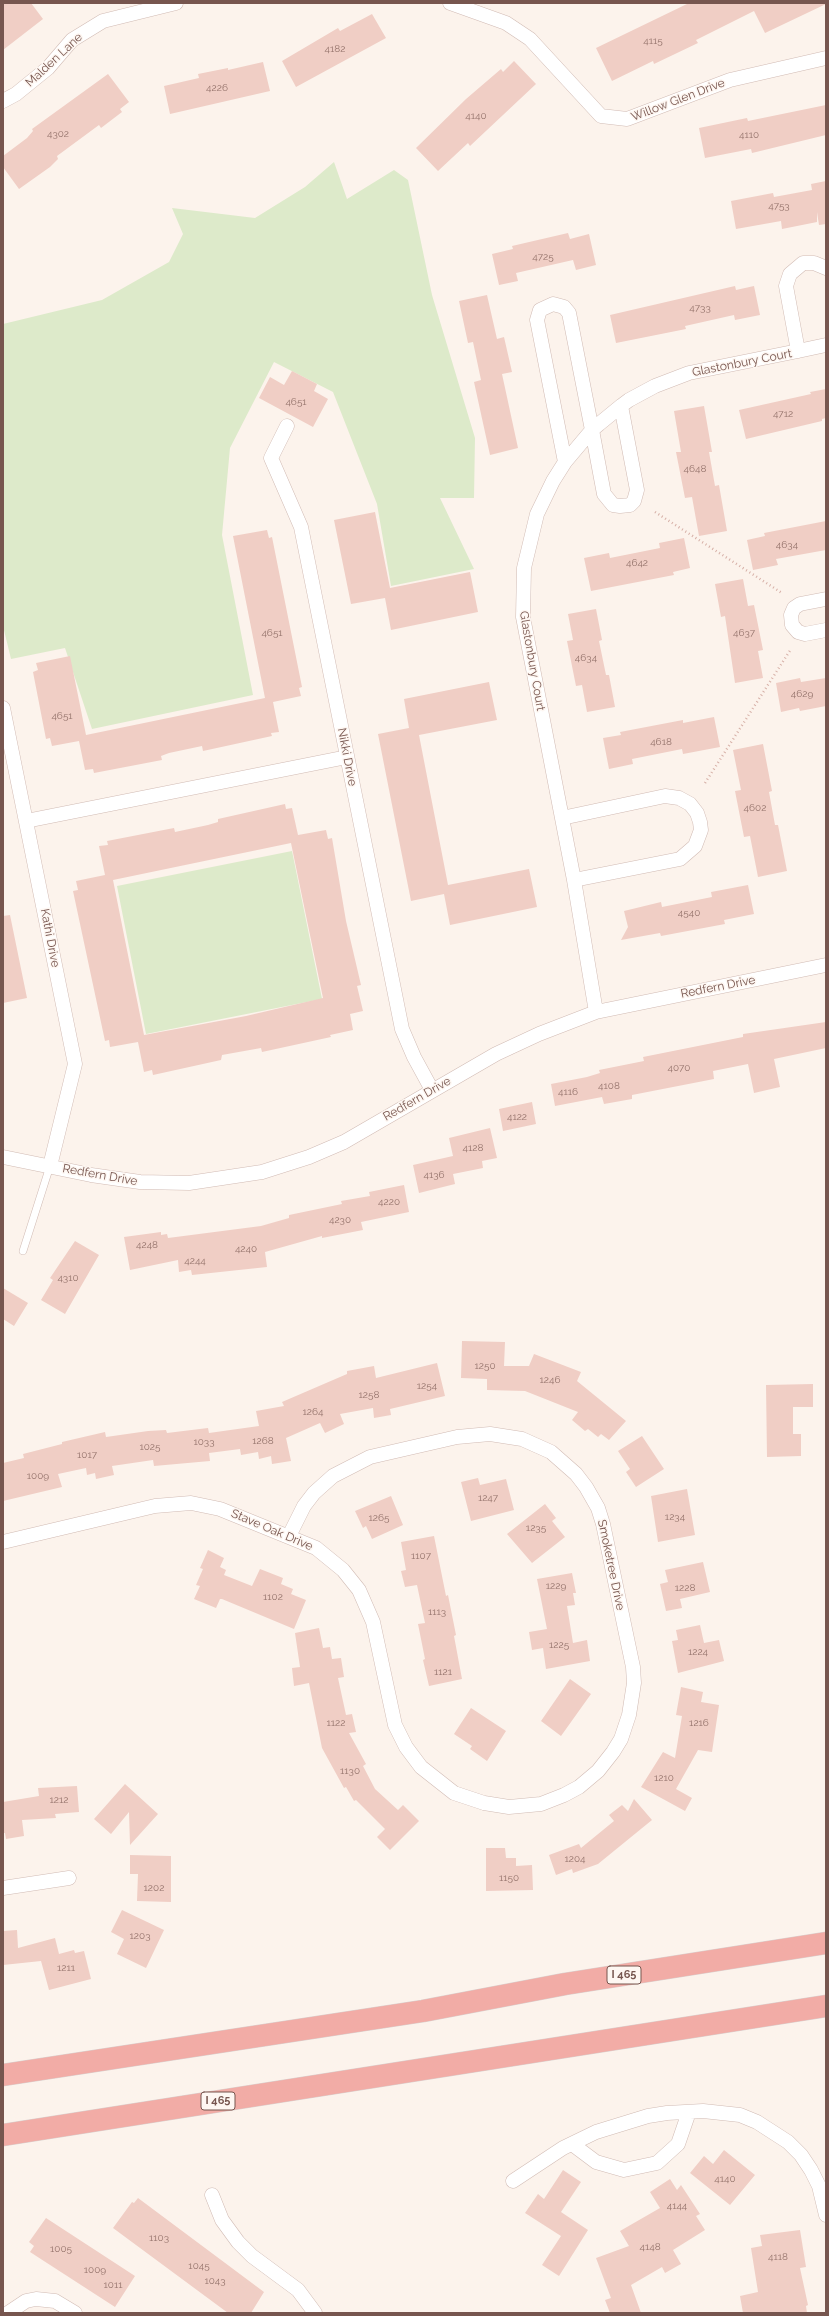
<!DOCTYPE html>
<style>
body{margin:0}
#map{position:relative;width:829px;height:2316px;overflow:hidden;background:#fcf3ec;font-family:Raleway,sans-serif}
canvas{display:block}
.frame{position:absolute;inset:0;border:4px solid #77564f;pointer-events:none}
</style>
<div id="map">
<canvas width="829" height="2316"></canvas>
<div class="frame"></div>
</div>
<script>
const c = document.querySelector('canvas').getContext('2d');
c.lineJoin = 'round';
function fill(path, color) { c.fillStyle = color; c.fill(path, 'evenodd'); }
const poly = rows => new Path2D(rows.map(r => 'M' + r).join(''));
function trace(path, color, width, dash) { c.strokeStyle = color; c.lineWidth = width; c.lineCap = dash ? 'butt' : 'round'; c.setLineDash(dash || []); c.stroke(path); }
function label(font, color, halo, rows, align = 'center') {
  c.font = font + ' Raleway,sans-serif'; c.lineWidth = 3; c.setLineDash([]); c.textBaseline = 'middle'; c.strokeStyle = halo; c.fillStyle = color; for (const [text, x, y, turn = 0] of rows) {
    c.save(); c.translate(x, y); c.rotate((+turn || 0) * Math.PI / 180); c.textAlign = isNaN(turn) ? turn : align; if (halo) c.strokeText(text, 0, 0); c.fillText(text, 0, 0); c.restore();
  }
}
fill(poly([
 [334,162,347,199,394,170,408,180,432,295,475,438,474,498,440,498,474,569,391,586,377,504,333,392,274,362,230,448,222,535,253,695,92,729,65,648,11,659,3,626,3,324,102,300,169,262,183,234,172,208,255,218,305,187],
 [292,851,322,999,146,1034,117,886]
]), '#ddeaca');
fill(poly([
 [3,3,31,3,43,19,3,50],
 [689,3,826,3,826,4,765,33,754,11,696,40,698,43,654,64,653,61,612,81,596,48],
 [372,14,386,38,296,87,282,61,338,28,340,31],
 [514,61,536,84,470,146,468,143,438,171,416,148,466,99,501,69,503,72],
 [263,62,270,91,170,114,164,86,199,78,198,74,228,68,228,70],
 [108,74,129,102,120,109,122,112,101,128,99,125,57,156,58,159,50,167,19,189,3,167,3,156,27,138,33,131,32,129],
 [826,105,826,135,752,153,751,149,705,158,699,128,747,118,748,121],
 [826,181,826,224,819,225,817,212,817,222,782,229,781,221,736,229,731,201,773,193,774,197,812,190,811,184],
 [568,233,570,239,589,234,596,265,576,270,573,260,516,273,518,281,499,285,492,254,513,249,512,246],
 [735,286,736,290,754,286,760,315,735,320,734,315,685,326,686,329,616,343,610,315],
 [487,295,497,339,504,337,512,372,502,374,518,448,490,455,474,382,481,380,473,342,468,343,459,301],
 [292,371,317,384,314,391,328,399,313,427,259,398,270,377,284,385],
 [826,389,826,418,822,419,822,421,746,439,739,410,811,394,810,392],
 [704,406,712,452,709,452,715,486,719,485,727,531,699,536,692,497,685,498,676,452,681,452,674,411],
 [375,512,390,588,470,572,478,612,391,630,385,598,351,604,334,520],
 [826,521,826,550,776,559,778,565,753,570,747,540,765,536,764,533],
 [267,530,269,538,272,537,302,687,299,688,301,696,273,702,279,732,271,733,272,736,203,751,202,746,169,753,161,756,162,760,94,773,93,769,85,770,79,741,52,746,50,738,46,739,33,672,38,670,36,663,70,656,86,735,265,698,233,536],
 [684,538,690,568,673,572,674,575,591,591,584,558,609,553,610,558,660,548,659,543],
 [743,579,748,606,754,605,763,650,758,651,763,678,735,683,725,616,721,617,715,584],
 [596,609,602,640,599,641,606,675,609,675,615,707,587,712,582,685,576,686,567,641,573,640,568,614],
 [800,678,801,682,826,678,826,706,800,711,799,708,781,712,776,683],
 [489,682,497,720,419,735,448,885,529,869,537,907,450,925,444,894,411,901,378,734,409,728,404,699],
 [714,717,720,747,683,754,682,749,632,759,633,764,609,769,603,738,621,735,620,732,683,720,683,723],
 [763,744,772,791,769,792,775,825,778,825,787,871,758,877,750,836,744,837,735,791,741,790,733,750],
 [285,804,286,809,292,808,298,835,326,830,328,839,332,838,346,921,361,985,357,986,363,1011,350,1014,353,1030,330,1035,331,1037,262,1052,261,1048,222,1055,221,1060,153,1075,152,1070,144,1072,138,1042,110,1047,109,1040,105,1041,73,891,78,890,76,881,105,875,99,846,108,845,107,841,174,828,175,832,208,825,218,822,218,819],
 [291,843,323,998,246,1016,144,1035,113,880],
 [748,885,754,914,724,920,725,924,661,936,660,933,621,940,628,927,624,911,661,902,662,907,712,897,711,892],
 [10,915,27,998,3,1003,3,916],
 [826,1022,826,1048,774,1059,780,1087,754,1093,748,1064,713,1071,714,1079,632,1095,632,1099,604,1104,602,1097,555,1106,551,1084,587,1077,600,1073,599,1070,644,1061,643,1057,743,1037,743,1034],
 [532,1102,536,1124,503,1131,499,1109],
 [490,1128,497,1158,482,1161,483,1168,453,1174,455,1184,419,1193,413,1165,453,1156,449,1138],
 [404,1185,409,1212,361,1222,363,1230,322,1238,322,1236,265,1252,267,1267,192,1275,191,1270,179,1272,178,1260,130,1270,124,1237,161,1232,161,1235,167,1234,168,1238,261,1226,289,1218,289,1215,342,1204,341,1201,370,1196,369,1192],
 [75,1241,99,1255,65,1314,41,1300,53,1280,50,1278],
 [3,1288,28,1303,14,1326,3,1319],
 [462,1341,505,1342,504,1366,529,1366,534,1354,581,1372,577,1381,626,1421,609,1440,601,1434,598,1437,588,1429,585,1431,572,1420,578,1412,525,1391,487,1390,487,1379,461,1378],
 [437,1363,445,1396,390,1409,391,1415,374,1418,373,1408,340,1414,344,1424,325,1433,320,1423,286,1438,291,1461,272,1464,271,1456,259,1459,258,1452,241,1455,240,1449,209,1453,210,1461,154,1466,153,1460,112,1466,114,1475,96,1479,95,1473,87,1475,86,1468,58,1474,62,1487,3,1501,3,1463,24,1458,23,1454,62,1444,62,1442,105,1432,106,1437,148,1431,166,1430,167,1433,208,1428,209,1433,259,1426,256,1411,284,1406,282,1402,347,1374,347,1371,374,1366,376,1378],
 [813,1384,813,1407,793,1407,793,1434,801,1434,801,1456,767,1457,766,1385],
 [642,1436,664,1469,636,1487,626,1472,630,1469,618,1451],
 [478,1478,480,1485,506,1479,514,1510,471,1521,461,1482],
 [687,1489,695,1535,658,1542,651,1496],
 [391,1496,403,1525,372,1539,366,1526,363,1528,355,1511],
 [545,1504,556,1518,552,1521,565,1537,532,1563,507,1534],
 [434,1536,446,1596,448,1595,456,1635,454,1636,462,1679,429,1686,423,1660,425,1659,418,1624,425,1623,417,1585,405,1587,401,1571,406,1570,401,1542],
 [208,1550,224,1558,220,1567,226,1570,224,1575,252,1586,260,1569,283,1578,281,1584,293,1589,291,1594,306,1600,294,1629,222,1599,220,1599,216,1608,194,1599,200,1586,196,1585,203,1569,200,1568],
 [703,1562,710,1592,680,1599,682,1608,666,1611,660,1584,668,1582,665,1570],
 [572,1573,576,1593,573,1593,575,1605,567,1606,573,1643,587,1640,590,1661,546,1669,543,1648,532,1650,529,1632,547,1629,537,1579],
 [700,1625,704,1643,719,1640,724,1661,678,1673,672,1641,678,1640,676,1630],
 [319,1628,323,1648,330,1647,332,1659,341,1658,344,1677,338,1678,346,1715,352,1714,356,1732,349,1733,366,1764,363,1766,375,1789,398,1810,403,1805,419,1821,390,1850,377,1837,385,1829,356,1800,354,1801,346,1787,344,1788,322,1748,309,1683,294,1686,292,1668,300,1667,295,1633],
 [570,1679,591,1694,561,1736,541,1721],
 [681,1687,703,1692,701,1702,719,1705,712,1752,698,1750,676,1789,692,1798,685,1811,641,1787,663,1752,675,1758,682,1716,676,1715],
 [471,1708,506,1731,487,1761,470,1749,472,1746,454,1734],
 [125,1784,158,1814,130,1845,129,1812,111,1834,94,1819],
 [77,1786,79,1812,55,1814,56,1818,22,1820,24,1836,6,1839,5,1833,3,1833,3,1802,39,1796,38,1788],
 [634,1799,652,1820,598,1864,573,1873,572,1869,556,1875,549,1855,579,1844,581,1848,614,1821,609,1815,622,1805,628,1811],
 [486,1848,505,1848,506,1858,516,1858,516,1866,532,1865,533,1890,486,1891],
 [130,1855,171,1856,171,1902,137,1901,138,1874,130,1874],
 [122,1910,164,1930,146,1968,117,1954,124,1939,111,1932],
 [17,1930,18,1948,55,1938,59,1954,74,1950,75,1953,84,1951,91,1979,49,1990,41,1961,3,1965,3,1931],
 [724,2150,755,2175,730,2205,690,2173,704,2156,713,2164],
 [563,2170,581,2182,561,2212,588,2230,559,2276,542,2265,561,2236,525,2213,538,2194,544,2199],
 [670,2179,677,2190,681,2185,700,2214,696,2216,705,2230,673,2250,681,2264,665,2273,662,2267,631,2285,641,2313,610,2313,605,2300,611,2298,596,2258,629,2246,620,2231,660,2208,650,2192],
 [138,2198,264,2292,251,2313,228,2313,113,2228,132,2202,134,2203],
 [46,2218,135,2276,115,2307,30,2252,34,2246,29,2242],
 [800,2230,806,2267,800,2268,808,2305,806,2306,807,2313,743,2313,740,2296,758,2292,751,2248,762,2246,760,2235]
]), '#f0cec5');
const service = poly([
 [23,1251,50,1166]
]);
const minor = poly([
 [450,3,506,23,530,39,601,116,627,119,730,80,826,58],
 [3,101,16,94,48,68,72,40,103,21,176,3],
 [826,268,814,263,803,263,790,274,786,286,798,351,826,345],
 [621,406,637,490,634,501,630,505,620,506,613,505,604,494,592,430,599,424,621,406,629,400,655,386,689,373,798,351],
 [287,426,271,458,301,527,402,1029,414,1057,432,1090],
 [565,462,537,320,540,310,553,304,564,307,569,313,592,430,565,462,553,481,537,514,524,568,523,617,574,880,596,1012],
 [826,599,800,604,794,608,791,615,792,625,798,632,805,634,826,630],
 [3,708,75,1064,50,1166],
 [562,818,665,796,679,798,690,804,697,813,700,822,701,830,695,846,680,859,574,880],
 [26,821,347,757],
 [3,1157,91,1175,140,1182,189,1183,262,1172,309,1157,344,1142,496,1054,539,1034,596,1012,826,965],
 [3,1542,155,1506,191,1503,220,1509,316,1548,343,1570,359,1590,373,1622,395,1725,406,1747,421,1767,454,1793,484,1803,509,1807,541,1804,564,1795,579,1787,598,1771,613,1752,621,1739,629,1715,634,1683,633,1667,603,1524,598,1508,586,1487,576,1474,551,1452,522,1439,490,1434,457,1437,370,1457,333,1476,314,1493,304,1506,289,1536],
 [3,1888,69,1878],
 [572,2144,596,2162,624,2170,657,2163,678,2144,689,2112],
 [513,2181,563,2148,596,2132,648,2116,667,2113,703,2111,740,2115,757,2122,788,2142,801,2155,811,2170,819,2186,826,2215],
 [212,2195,222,2220,238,2242,252,2256,298,2290,315,2313],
 [8,2313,26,2301,36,2299,55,2301,75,2313]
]);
const motorway = poly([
 [3,2075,423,2011,565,1984,826,1943],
 [3,2135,826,2006]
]);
trace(service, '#d1bbb4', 8);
trace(minor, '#d1bbb4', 15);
trace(motorway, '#d9d0ce', 23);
trace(poly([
 [655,512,782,593],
 [705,783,791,649]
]), '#d6b0a7', 2.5, [1, 3]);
trace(service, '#fff', 7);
trace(minor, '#fff', 14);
trace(motorway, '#f2aca6', 22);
label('10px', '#95746c', null, [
 ["4115",653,41],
 ["4182",335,49],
 ["4226",217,88],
 ["4140",476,116],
 ["4302",58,134],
 ["4110",749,135],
 ["4753",779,206],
 ["4725",543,257],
 ["4733",700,308],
 ["4651",296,402],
 ["4712",783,414],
 ["4648",695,469],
 ["4634",787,545],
 ["4642",637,563],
 ["4651",272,633],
 ["4637",744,633],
 ["4634",586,658],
 ["4629",802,694],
 ["4651",62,716],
 ["4618",661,742],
 ["4602",755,808],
 ["4540",689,913],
 ["4070",679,1068],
 ["4108",609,1086],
 ["4116",568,1092],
 ["4122",517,1117],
 ["4128",473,1148],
 ["4136",434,1175],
 ["4220",389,1202],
 ["4230",340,1220],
 ["4248",147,1245],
 ["4240",246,1249],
 ["4244",195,1261],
 ["4310",68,1278],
 ["1250",485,1366],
 ["1246",550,1380],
 ["1254",427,1386],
 ["1258",369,1395],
 ["1264",313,1412],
 ["1268",263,1441],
 ["1033",204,1442],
 ["1025",150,1447],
 ["1017",87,1455],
 ["1009",38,1476],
 ["1247",488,1498],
 ["1234",675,1517],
 ["1265",379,1518],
 ["1235",536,1528],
 ["1107",421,1556],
 ["1229",556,1586],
 ["1228",685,1588],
 ["1102",273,1597],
 ["1113",437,1612],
 ["1225",559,1645],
 ["1224",698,1652],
 ["1121",443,1672],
 ["1122",336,1723],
 ["1216",699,1723],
 ["1130",350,1771],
 ["1210",664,1778],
 ["1212",59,1800],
 ["1204",575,1859],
 ["1150",509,1878],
 ["1202",154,1888],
 ["1203",140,1936],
 ["1211",66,1968],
 ["4140",725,2179],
 ["4144",677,2206],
 ["1103",159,2238],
 ["4148",650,2247],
 ["1005",61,2249],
 ["4118",778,2257],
 ["1045",199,2266],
 ["1009",95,2270],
 ["1043",215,2281],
 ["1011",113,2285]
]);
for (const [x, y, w] of [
 [624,1975,34],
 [218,2101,34]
]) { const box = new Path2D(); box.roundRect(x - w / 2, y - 9, w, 18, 3); c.fillStyle = '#fef7f2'; c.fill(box); trace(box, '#77564f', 1); }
label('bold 11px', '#77564f', null, [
 ["I 465",624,1975],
 ["I 465",218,2101]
]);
label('12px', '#77564f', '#fef7f2', [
 ["Malden Lane",54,60,-43],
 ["Willow Glen Drive",678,100,-21],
 ["Glastonbury Court",742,363,-11],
 ["Glastonbury Court",532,661,80],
 ["Nikki Drive",347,757,79],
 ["Kathi Drive",50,938,79],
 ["Redfern Drive",718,987,-11],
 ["Redfern Drive",417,1099,-30],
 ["Redfern Drive",100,1175,10],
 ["Stave Oak Drive",272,1530,23],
 ["Smoketree Drive",611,1565,78]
]);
</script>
